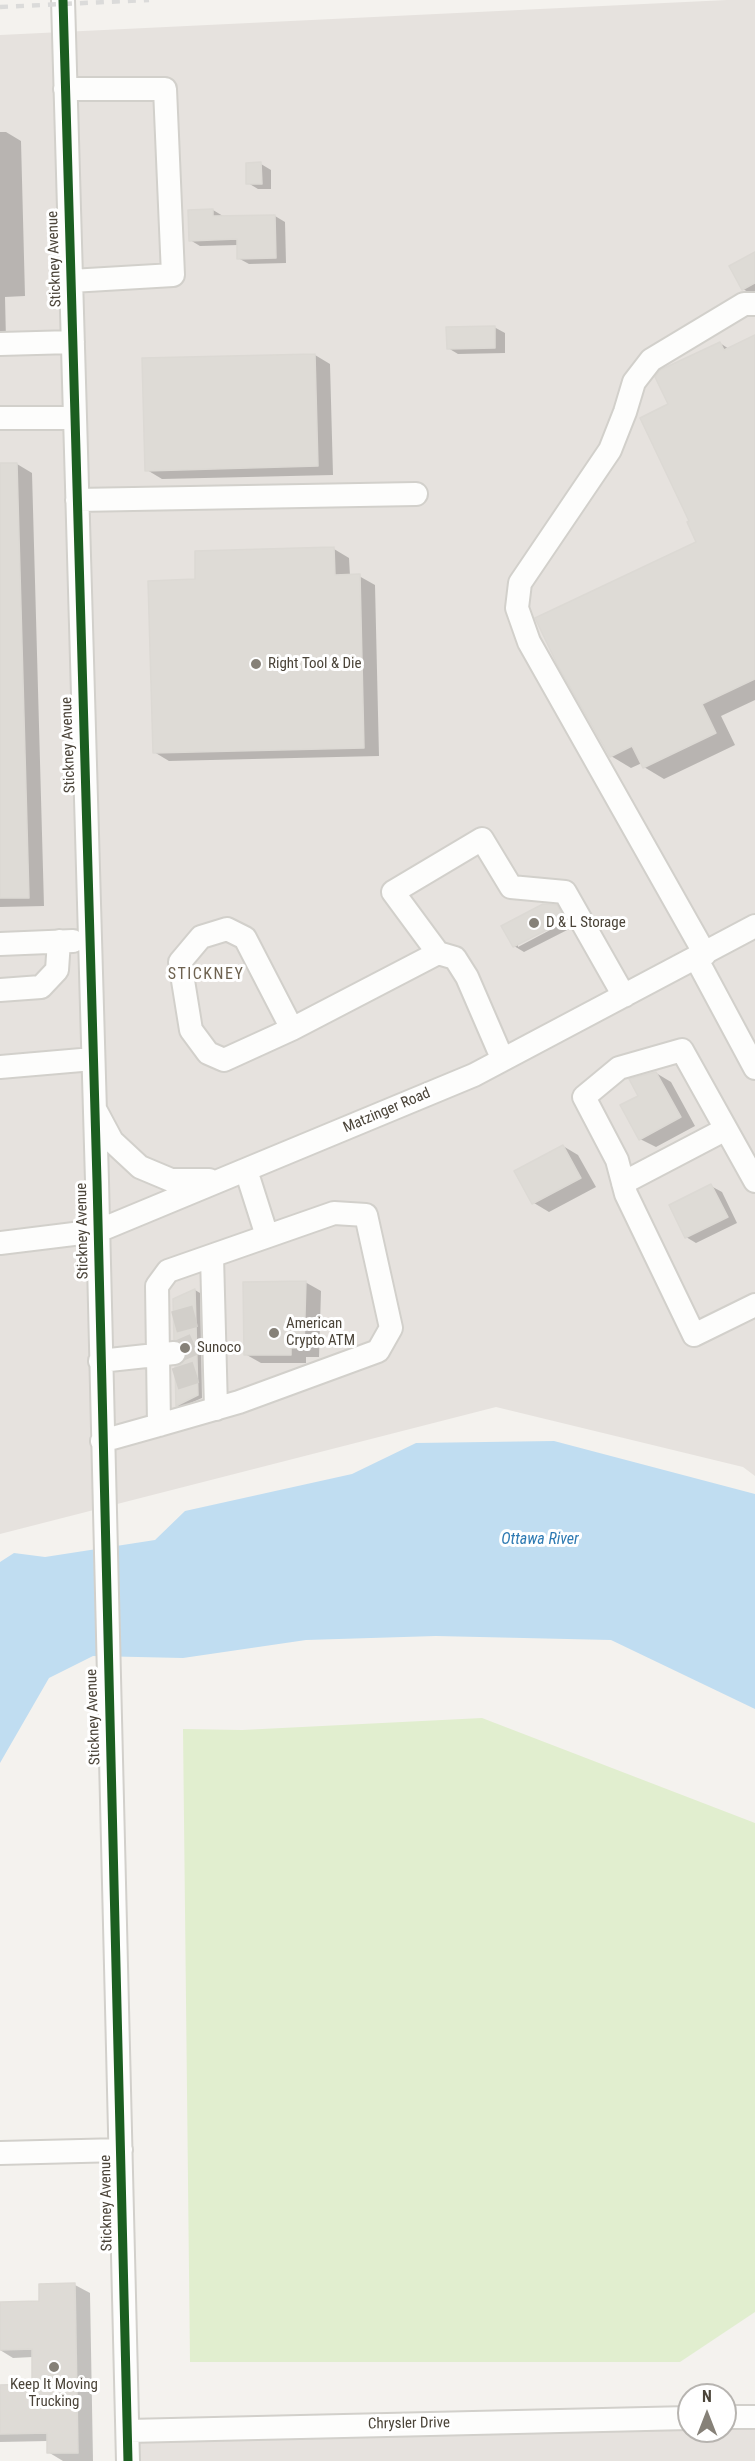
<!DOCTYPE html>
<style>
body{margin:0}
#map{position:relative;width:755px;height:2461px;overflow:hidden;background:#f4f2ee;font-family:"Roboto Condensed",sans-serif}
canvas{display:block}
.north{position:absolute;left:677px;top:2383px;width:60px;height:60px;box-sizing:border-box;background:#fff;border:2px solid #b7b4b0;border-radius:50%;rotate:0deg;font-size:16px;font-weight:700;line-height:24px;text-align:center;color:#4b4439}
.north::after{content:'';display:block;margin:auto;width:21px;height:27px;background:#868178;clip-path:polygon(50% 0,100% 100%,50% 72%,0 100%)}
</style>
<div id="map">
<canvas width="755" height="2461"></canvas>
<div class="north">N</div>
</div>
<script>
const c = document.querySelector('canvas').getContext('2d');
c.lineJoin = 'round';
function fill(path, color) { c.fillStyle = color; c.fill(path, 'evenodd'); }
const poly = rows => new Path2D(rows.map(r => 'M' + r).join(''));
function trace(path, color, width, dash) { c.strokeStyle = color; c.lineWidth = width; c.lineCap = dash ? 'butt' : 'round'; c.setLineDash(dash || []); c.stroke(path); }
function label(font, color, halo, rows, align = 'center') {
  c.font = font + ' "Roboto Condensed",sans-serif'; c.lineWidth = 6; c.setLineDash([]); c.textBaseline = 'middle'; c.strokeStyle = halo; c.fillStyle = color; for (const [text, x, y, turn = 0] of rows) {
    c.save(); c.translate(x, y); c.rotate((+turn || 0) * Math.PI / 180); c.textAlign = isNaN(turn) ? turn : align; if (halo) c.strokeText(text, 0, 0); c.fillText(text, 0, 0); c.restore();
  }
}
fill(poly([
 [727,0,755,0,755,1476,743,1467,496,1407,0,1534,0,35],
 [725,2417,755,2417,755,2461,129,2461,128,2431,689,2418,689,2431,725,2431]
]), '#e6e2de');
fill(poly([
 [482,1718,755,1823,755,2312,680,2362,190,2362,183,1729,242,1730]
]), '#e1eecf');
fill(poly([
 [554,1441,755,1494,755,1709,611,1640,436,1636,306,1640,183,1658,93,1656,49,1678,0,1763,0,1562,14,1553,45,1557,155,1540,185,1511,352,1474,416,1443]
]), '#c0ddf1');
fill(poly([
 [0,132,6,132,21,141,25,296,5,297,6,340,0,340],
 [261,164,271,170,271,189,258,189,248,183],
 [213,210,223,216,275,216,285,222,286,263,249,264,238,258,238,245,200,246,190,240],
 [755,257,755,294,753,295,743,289],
 [494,327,505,333,505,353,458,354,448,348],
 [755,337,755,700,721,716,735,745,664,779,644,767,642,763,631,768,611,756,698,542,691,522,670,404,720,343,729,349],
 [315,355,330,364,333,475,162,479,147,470],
 [17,464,32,473,44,906,0,907,0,465],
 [334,549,349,558,350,576,359,576,375,585,379,756,169,761,154,752,197,581,196,552],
 [556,906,567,912,569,917,518,943,518,947,571,919,575,926,524,952,514,946],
 [656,1073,671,1082,695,1126,656,1147,640,1139,640,1096],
 [563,1146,578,1155,596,1187,549,1212,534,1203,516,1172],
 [711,1186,722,1192,737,1223,696,1243,686,1237],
 [305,1282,321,1291,319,1357,306,1357,306,1363,261,1363,245,1354],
 [195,1290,200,1293,202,1398,181,1407,177,1405,184,1365,189,1352,175,1300],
 [75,2285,90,2293,93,2461,63,2461,48,2452,48,2441,0,2442,0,2386,34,2386,33,2357,13,2358,0,2350,0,2304,41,2303]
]), '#0003');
const building = poly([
 [261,162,262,184,246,184,246,163,261,162],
 [213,209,213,216,275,215,276,258,237,259,237,239,189,241,188,210,213,209],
 [755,252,755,283,742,290,729,266,755,252],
 [495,326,495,348,447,349,446,327,495,326],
 [755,335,755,679,702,704,716,733,643,768,632,746,610,757,557,664,535,618,696,542,687,522,689,521,640,418,668,404,655,377,660,370,720,342,724,350,755,335],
 [315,354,318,466,145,471,142,358,315,354],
 [0,463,17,463,29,898,0,898,0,463],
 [334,547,335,575,360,574,364,748,153,753,148,581,195,579,195,551,334,547],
 [543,904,557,905,566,920,513,947,501,926,543,904],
 [656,1072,681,1117,639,1140,620,1105,638,1096,629,1079,656,1072],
 [563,1145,581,1178,532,1204,514,1171,563,1145],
 [711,1184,728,1217,685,1238,669,1205,711,1184],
 [306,1281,304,1348,291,1348,291,1355,244,1355,243,1282,306,1281],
 [195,1289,198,1395,176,1406,175,1367,182,1364,187,1352,184,1345,174,1340,173,1299,195,1289],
 [75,2283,78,2453,47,2453,47,2433,0,2434,0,2385,32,2384,32,2349,0,2350,0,2302,39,2301,39,2284,75,2283]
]);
fill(building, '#dedbd6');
trace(building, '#dcd9d4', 1.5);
trace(poly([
 [174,1322,196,1316],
 [174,1353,197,1343],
 [175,1379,197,1372]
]), '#d2cfca', 22, [22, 11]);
const minor = poly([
 [63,0,97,1181,128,2461],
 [65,89,165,89,173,275,71,281],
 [0,344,73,342],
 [0,418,75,418],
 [77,500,416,494],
 [0,944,73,941],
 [705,954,529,642,517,608,520,583,610,450,625,412,634,382,651,360,744,304,755,304],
 [696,958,755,1068],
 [0,990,41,987,57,970,59,941],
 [292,1029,245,938,227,929,201,937,180,962,191,1030,208,1053,224,1060,292,1029,438,953],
 [502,1058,467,977,455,958,438,953,393,892,482,839,511,887,565,892,624,996],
 [0,1067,93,1059],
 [96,1111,112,1141,140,1167,171,1180,209,1180],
 [246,1170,267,1236],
 [755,1181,682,1050,619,1068,584,1097,617,1160,626,1194,694,1335,755,1305],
 [623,1183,726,1129],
 [0,1243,98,1231,474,1075,755,926],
 [212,1256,216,1409],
 [100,1361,174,1353],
 [102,1441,159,1425,239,1402,378,1351,391,1328,366,1215,334,1213,168,1271,157,1286,159,1425],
 [0,2153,121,2150],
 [725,2417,755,2417],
 [128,2431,689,2418]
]);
trace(minor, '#d2d0cb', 26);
trace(minor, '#fdfdfc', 22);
trace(poly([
 [0,7,149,0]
]), '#dbdbda', 4.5, [8, 8]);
trace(poly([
 [63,0,97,1181,128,2461]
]), '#1b5e20', 9);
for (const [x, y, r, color] of [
 [256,664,6,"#868178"],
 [534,923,6,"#868178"],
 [274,1333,6,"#868178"],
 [185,1348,6,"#868178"],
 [54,2367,6,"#868178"]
]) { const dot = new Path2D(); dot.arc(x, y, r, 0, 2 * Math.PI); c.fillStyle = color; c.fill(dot); trace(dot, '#fff', 2); }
label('15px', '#4b4439', '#fff', [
 ["Stickney Avenue",55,259,-92],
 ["Stickney Avenue",69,745,-92],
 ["Matzinger Road",387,1111,-23],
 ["Stickney Avenue",83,1231,-91],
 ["Stickney Avenue",94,1717,-92],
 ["Stickney Avenue",107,2203,-91],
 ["Chrysler Drive",409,2424,-1]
]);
label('15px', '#4b4439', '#fff', [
 ["Right Tool & Die",268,664],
 ["D & L Storage",546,923],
 ["American",286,1324],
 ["Crypto ATM",286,1341],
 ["Sunoco",197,1348],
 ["Keep It Moving",54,2385,"center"],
 ["Trucking",54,2402,"center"]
], 'left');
c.letterSpacing = '1.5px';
label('16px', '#6e6250', '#fff', [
 ["STICKNEY",206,975]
]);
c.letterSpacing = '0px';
label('italic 16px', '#2e7ab2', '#fff', [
 ["Ottawa River",540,1540]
]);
</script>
